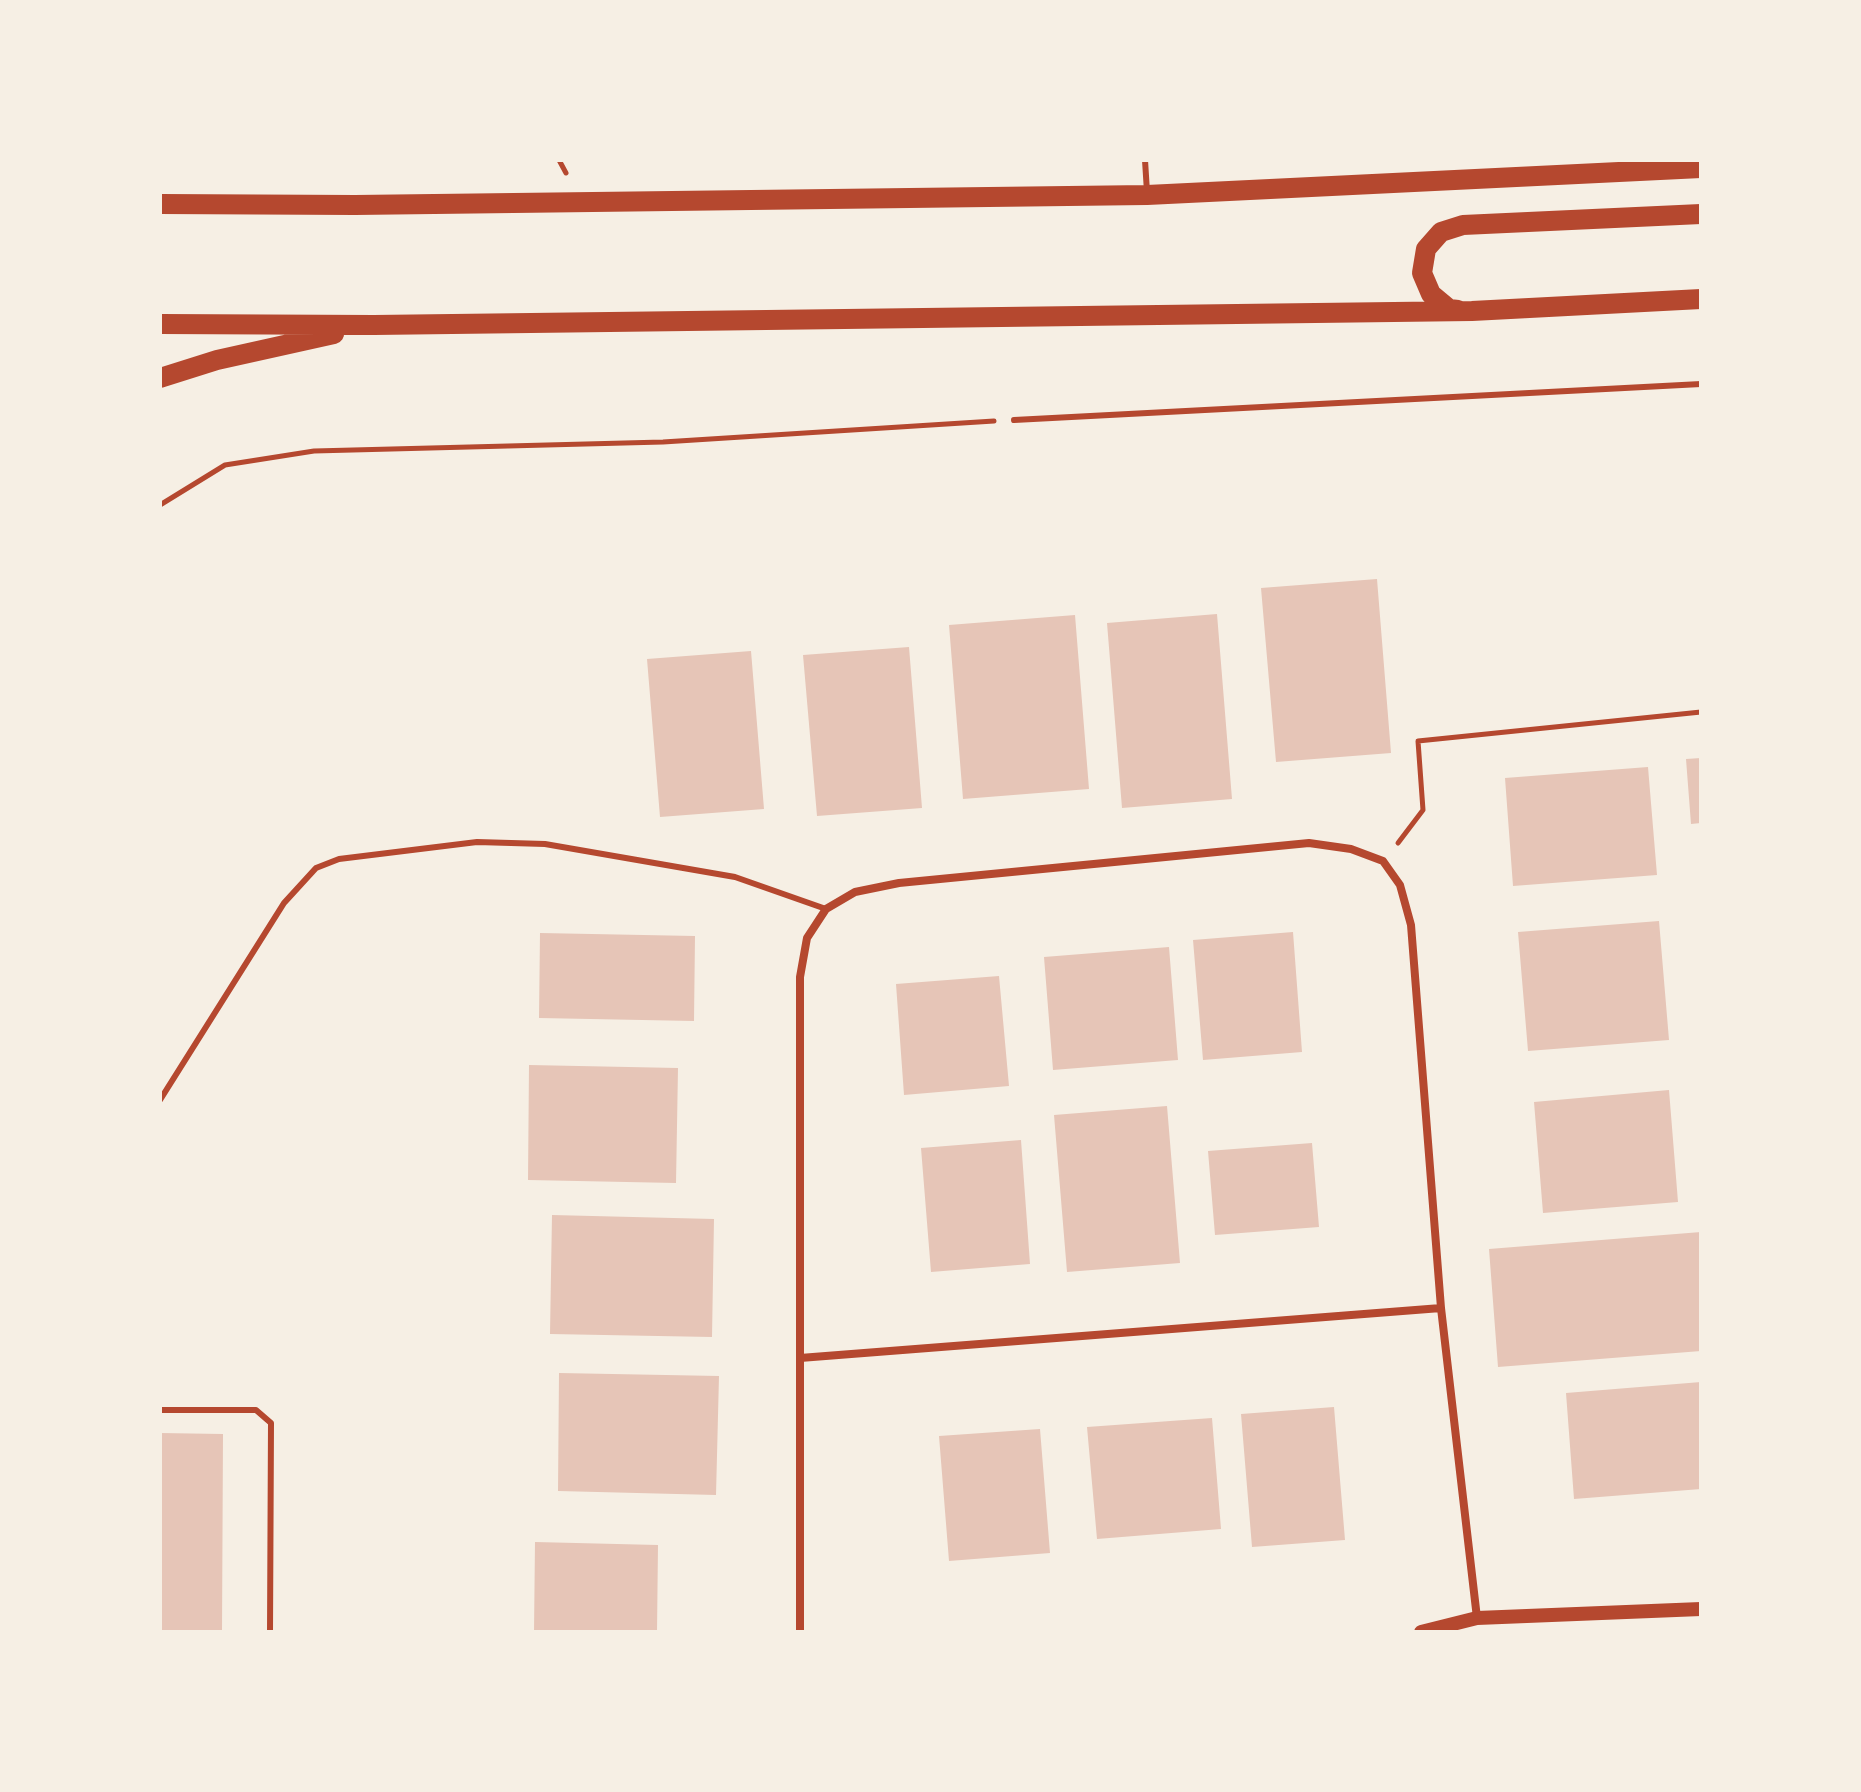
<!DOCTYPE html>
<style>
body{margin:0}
#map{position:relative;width:1861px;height:1792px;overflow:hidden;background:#f6efe4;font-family:"Noto Serif",serif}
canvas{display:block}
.frame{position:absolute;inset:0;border:162px solid #f6efe4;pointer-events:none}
</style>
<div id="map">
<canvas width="1861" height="1792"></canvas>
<div class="frame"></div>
</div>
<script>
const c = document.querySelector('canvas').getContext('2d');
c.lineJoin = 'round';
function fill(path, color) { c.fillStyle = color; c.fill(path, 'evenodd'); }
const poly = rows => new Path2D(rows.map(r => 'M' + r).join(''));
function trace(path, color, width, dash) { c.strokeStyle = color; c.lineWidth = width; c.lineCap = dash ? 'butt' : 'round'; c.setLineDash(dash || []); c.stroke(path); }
fill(poly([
 [1377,579,1391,753,1276,762,1261,588],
 [1217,614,1232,799,1122,808,1107,623],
 [1075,615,1089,789,963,799,949,625],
 [909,647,922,808,817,816,803,655],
 [751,651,764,809,660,817,647,659],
 [1701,758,1701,823,1691,824,1686,759],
 [1648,767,1657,875,1513,886,1505,778],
 [1659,921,1669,1040,1528,1051,1518,932],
 [1293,932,1302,1052,1203,1060,1193,940],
 [540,933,695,936,694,1021,539,1018],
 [1169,947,1178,1060,1053,1070,1044,957],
 [999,976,1009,1086,904,1095,896,984],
 [529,1065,678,1068,676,1183,528,1180],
 [1669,1090,1678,1202,1543,1213,1534,1102],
 [1167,1106,1180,1263,1067,1272,1054,1115],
 [1021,1140,1030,1264,931,1272,921,1148],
 [1312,1143,1319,1227,1215,1235,1208,1151],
 [552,1215,714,1219,712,1337,550,1334],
 [1701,1232,1701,1351,1498,1367,1489,1249],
 [559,1373,719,1376,716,1495,558,1491],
 [1701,1382,1701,1489,1574,1499,1566,1393],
 [1334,1407,1345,1540,1252,1547,1241,1414],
 [1212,1418,1221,1529,1097,1539,1087,1427],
 [1040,1429,1050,1553,949,1561,939,1436],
 [160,1433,223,1434,222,1632,160,1632],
 [535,1542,658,1545,657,1632,534,1632]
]), '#e6c5b7');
trace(poly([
 [559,160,566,173],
 [160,505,225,465,314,451,663,442,994,421],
 [1398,843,1423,810,1418,741,1701,712]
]), '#b5482f', 5);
trace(poly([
 [1145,160,1147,192],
 [1014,420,1701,384],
 [160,1100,284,903,316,868,339,859,477,842,545,844,735,877,826,909],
 [160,1410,256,1410,271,1423,270,1632]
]), '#b5482f', 6);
trace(poly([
 [800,1358,1441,1308],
 [800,1632,800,977,807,938,826,909,855,892,899,883,1309,843,1351,849,1383,861,1400,885,1411,925,1441,1308,1477,1618]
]), '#b5482f', 8);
trace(poly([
 [1421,1632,1477,1618,1701,1609]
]), '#b5482f', 14);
trace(poly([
 [160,204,355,205,1147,195,1701,168],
 [1458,310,1449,309,1431,294,1422,273,1426,249,1441,232,1463,225,1701,214],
 [160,324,374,325,1472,311,1701,299],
 [160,378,217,360,334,334]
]), '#b5482f', 20);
</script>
